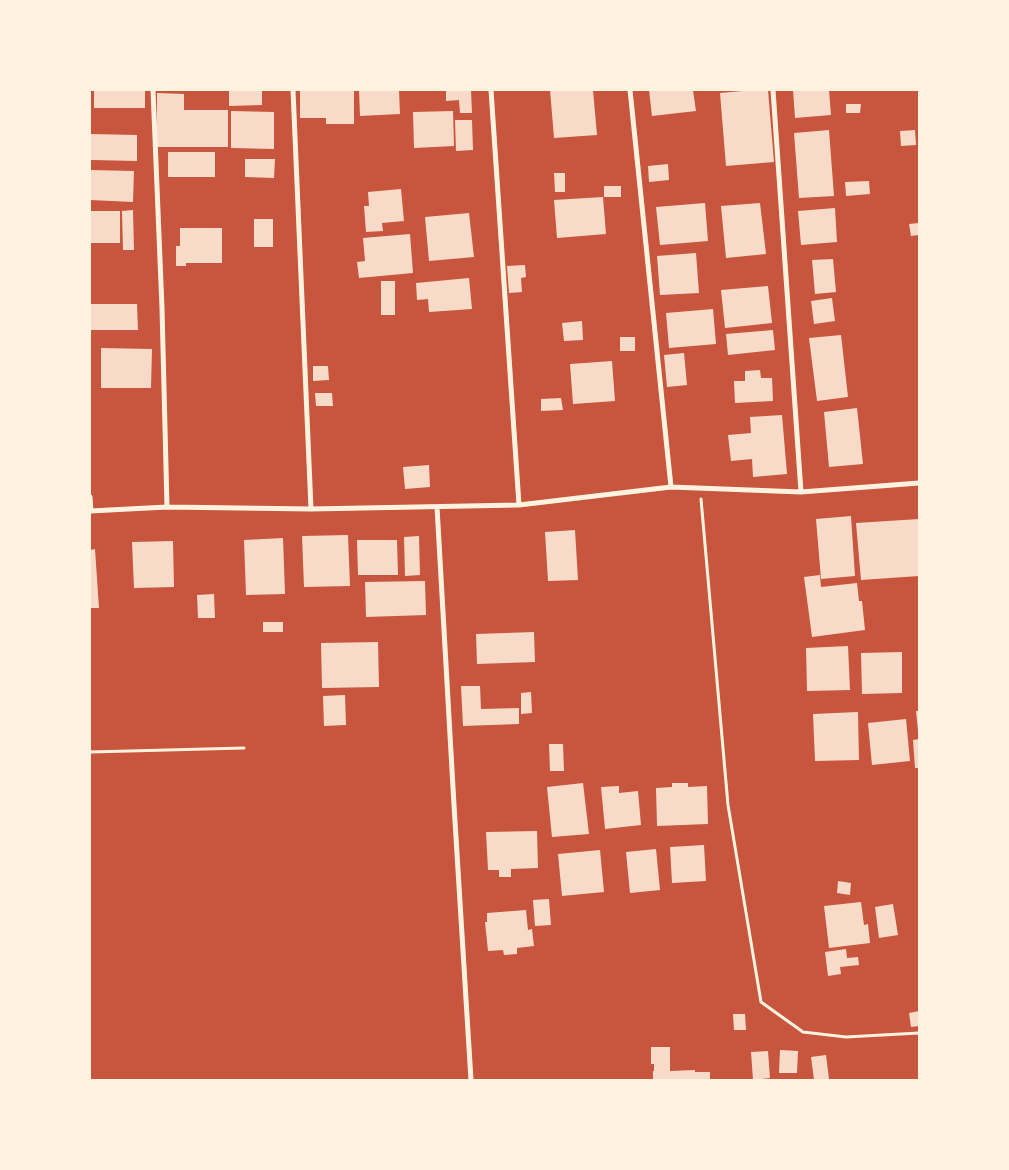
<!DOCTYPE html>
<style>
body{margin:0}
#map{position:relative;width:1009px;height:1170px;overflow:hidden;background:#c8553d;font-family:"Nunito Sans",sans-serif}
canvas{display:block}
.frame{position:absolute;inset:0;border:91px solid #fff3e0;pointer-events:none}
</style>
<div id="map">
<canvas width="1009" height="1170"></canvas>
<div class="frame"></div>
</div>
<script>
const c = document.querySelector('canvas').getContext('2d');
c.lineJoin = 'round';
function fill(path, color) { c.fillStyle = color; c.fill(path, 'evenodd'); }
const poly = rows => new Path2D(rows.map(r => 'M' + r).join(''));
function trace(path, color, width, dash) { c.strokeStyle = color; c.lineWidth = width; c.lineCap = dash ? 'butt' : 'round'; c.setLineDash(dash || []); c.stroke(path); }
fill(poly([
 [94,90,145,90,145,108,94,108],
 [229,90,262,90,262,105,229,106],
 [300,90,354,90,354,124,326,124,326,118,300,118],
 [359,90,399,90,400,114,360,116],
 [446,90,471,90,472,113,460,113,459,100,446,101],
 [550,90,593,90,597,135,554,138],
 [649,90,693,90,696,111,652,116],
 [753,90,768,90,774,162,726,166,720,93],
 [793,90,829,90,831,115,795,118],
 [157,93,184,94,184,110,228,110,228,147,157,147],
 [846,104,861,104,860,113,846,113],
 [231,111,274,112,274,149,231,148],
 [453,111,454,146,414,148,413,112],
 [455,120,472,120,473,150,456,151],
 [829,130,834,196,799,198,794,133],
 [915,130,916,145,901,146,900,131],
 [91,134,137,135,137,161,91,160],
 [168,152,215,152,215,177,168,177],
 [245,159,275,159,274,178,245,177],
 [668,164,669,180,649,182,648,166],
 [90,170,134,171,133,202,90,200],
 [554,173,565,173,565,192,555,192],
 [869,181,870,194,846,196,845,182],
 [604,186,621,186,621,197,604,197],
 [401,189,404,221,382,223,383,231,366,232,364,206,369,206,368,192],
 [603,197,606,234,557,238,554,200],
 [705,203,708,241,660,245,656,207],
 [760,203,766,254,726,258,721,206],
 [835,208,837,242,801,245,798,211],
 [133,210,134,250,123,250,122,211],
 [90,211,120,211,120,243,90,243],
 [469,213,474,257,429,261,425,217],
 [254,219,273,219,273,247,254,247],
 [919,223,919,235,911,236,909,224],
 [180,228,222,228,222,263,186,263,186,266,176,266,176,246,180,246],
 [410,234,413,273,359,278,357,262,365,261,363,238],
 [696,253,699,293,660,295,657,256],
 [833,259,836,292,815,294,812,260],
 [525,265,526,277,521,278,522,292,509,293,507,266],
 [469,278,472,309,429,312,428,299,417,300,416,283],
 [381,281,395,281,395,315,381,315],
 [768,286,772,323,725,328,721,290],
 [832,298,835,321,814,324,811,301],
 [90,304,137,304,138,330,90,330],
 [713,309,716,344,669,348,666,313],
 [582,321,583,340,564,341,562,323],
 [773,330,775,350,728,355,726,334],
 [841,335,848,397,817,401,809,338],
 [620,337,635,337,635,351,620,351],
 [101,348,152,349,151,388,101,388],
 [684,353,687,385,667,387,664,355],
 [612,361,615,401,573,404,570,364],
 [313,366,328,366,329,380,313,381],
 [760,370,761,378,772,378,773,401,735,403,734,381,745,381,745,371],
 [315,393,332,393,333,406,316,406],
 [561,398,563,410,541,411,541,399],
 [857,408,863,464,829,467,824,412],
 [782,415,787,474,753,477,752,459,731,461,728,435,751,433,750,417],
 [429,465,430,487,405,489,403,467],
 [851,516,855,576,821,579,816,519],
 [919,519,919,576,861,580,856,523],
 [575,530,578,580,548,581,545,532],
 [348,535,350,586,304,587,302,536],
 [419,536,420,575,405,576,404,537],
 [283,538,285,594,246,595,244,540],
 [357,540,397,540,398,575,358,575],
 [173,541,174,587,134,588,132,542],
 [95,549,99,608,90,608,90,550],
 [820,575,821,587,857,583,859,601,862,601,865,630,812,637,804,577],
 [425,581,426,615,366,617,365,582],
 [214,594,215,618,198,618,197,595],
 [263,622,283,622,283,632,263,632],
 [534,632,535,662,477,664,476,634],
 [378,642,379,687,322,688,321,643],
 [848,646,850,690,807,691,806,648],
 [902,652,902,693,862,694,861,653],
 [461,686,480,686,481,709,519,708,519,724,463,726],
 [531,692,532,713,521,714,521,693],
 [345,695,346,725,324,726,323,696],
 [916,711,919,711,919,731,918,731],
 [858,712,859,760,815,761,813,714],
 [906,719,910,761,872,765,868,723],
 [919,739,919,768,915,768,913,740],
 [549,744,563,744,564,771,550,771],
 [583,783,589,834,552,837,547,787],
 [672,783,688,783,688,787,707,786,708,824,657,826,656,788,672,787],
 [619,786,619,793,638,791,641,825,605,829,601,787],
 [537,831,538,868,511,869,511,877,499,877,499,870,488,870,486,832],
 [704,845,706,881,672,883,670,847],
 [656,849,660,890,630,893,626,852],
 [600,850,604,892,562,896,558,854],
 [838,881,851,883,850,895,837,893],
 [549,899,551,925,535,926,533,900],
 [861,902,864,925,868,924,870,943,829,948,824,906],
 [893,904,898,935,879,938,875,907],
 [526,910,528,930,532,929,534,946,517,948,517,954,504,955,503,950,488,951,485,922,487,922,487,913],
 [846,949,847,958,858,957,859,965,840,967,841,974,828,976,825,952],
 [919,1011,919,1026,911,1027,909,1013],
 [733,1014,745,1014,746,1030,734,1030],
 [651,1047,670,1047,670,1071,695,1070,695,1072,710,1072,710,1080,653,1080,653,1071,654,1071,654,1064,651,1064],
 [780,1050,798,1051,797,1073,779,1073],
 [768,1051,770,1078,753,1080,751,1052],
 [826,1055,829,1079,814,1080,811,1057]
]), '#f7dbc8');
trace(poly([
 [701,499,728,805,761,1002,803,1032,846,1037,919,1033],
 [90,752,244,748]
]), '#fff3e0', 3);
trace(poly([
 [153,90,162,308,167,507],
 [293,90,311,509],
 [491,90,519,505],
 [630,90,671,487],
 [773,90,801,492],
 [90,497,91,511],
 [437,507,454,805,471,1080],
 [90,511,167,507,311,509,519,505,671,487,801,492,919,483]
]), '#fff3e0', 5);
</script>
